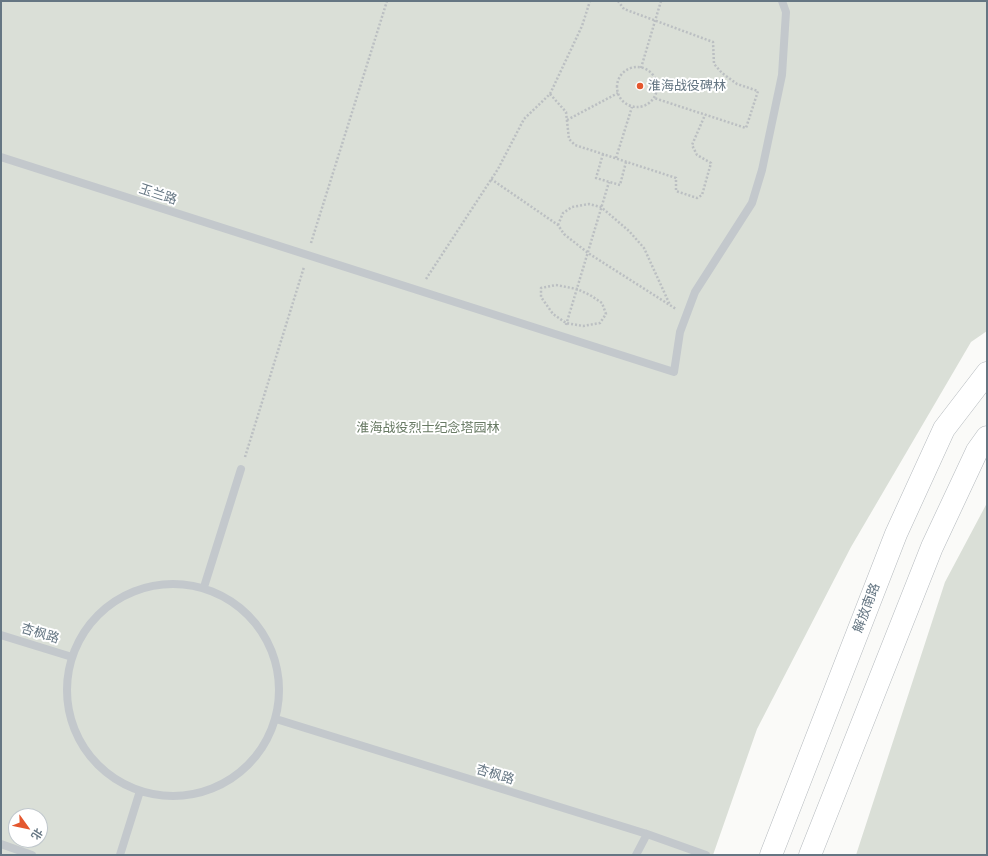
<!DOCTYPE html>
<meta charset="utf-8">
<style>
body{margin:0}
#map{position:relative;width:988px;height:856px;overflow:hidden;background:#fafaf8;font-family:"Space Grotesk","Noto Sans SC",sans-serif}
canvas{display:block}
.frame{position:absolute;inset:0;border:2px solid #657683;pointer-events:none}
.north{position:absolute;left:8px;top:808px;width:40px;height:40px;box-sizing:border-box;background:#fff;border:1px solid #c1c8cd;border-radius:50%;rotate:123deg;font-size:11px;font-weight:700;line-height:16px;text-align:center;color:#657683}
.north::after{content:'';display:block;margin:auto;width:14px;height:18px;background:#e4572e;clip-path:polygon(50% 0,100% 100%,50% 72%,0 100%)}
</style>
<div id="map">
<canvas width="988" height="856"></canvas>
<div class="frame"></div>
<div class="north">北</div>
</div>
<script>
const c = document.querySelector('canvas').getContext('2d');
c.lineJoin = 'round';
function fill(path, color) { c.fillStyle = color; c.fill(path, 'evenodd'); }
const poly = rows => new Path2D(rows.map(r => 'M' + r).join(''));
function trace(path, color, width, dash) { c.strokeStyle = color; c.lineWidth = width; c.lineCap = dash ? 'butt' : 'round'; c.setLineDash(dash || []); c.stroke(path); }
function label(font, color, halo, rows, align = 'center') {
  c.font = font + ' "Space Grotesk","Noto Sans SC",sans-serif'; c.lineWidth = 4; c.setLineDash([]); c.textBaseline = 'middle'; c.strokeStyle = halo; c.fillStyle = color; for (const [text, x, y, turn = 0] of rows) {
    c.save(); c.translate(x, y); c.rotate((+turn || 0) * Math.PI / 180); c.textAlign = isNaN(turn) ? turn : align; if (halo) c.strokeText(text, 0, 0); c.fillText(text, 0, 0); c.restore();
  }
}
fill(poly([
 [1,1,987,1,987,331,971,342,851,547,757,729,713,855,1,855],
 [16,816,40,816,40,840,16,840],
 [987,503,987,855,856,855,945,582]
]), '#dadfd7');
const primary = poly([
 [771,855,896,534,944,429,987,373],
 [810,855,932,547,977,451,987,437]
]);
trace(primary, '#b5babe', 23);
trace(poly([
 [618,1,624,9,713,42,714,64,722,73,737,84,758,91,746,128,654,98],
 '617 87a20 20 0 1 1 40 0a20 20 0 1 1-40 0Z',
 [641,68,661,1],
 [550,94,566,112,569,139,575,145,676,178,676,191,697,198,702,195,711,163,697,155,692,145,705,115],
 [567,120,618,93],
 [603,154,596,178,620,185,626,162],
 [616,158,632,107],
 [491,179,558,225,564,234,588,253,676,309],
 [558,225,563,213,572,207,589,204,601,207,629,231,644,248,670,305],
 [311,243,387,1],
 [426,279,498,169,524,119,550,94,582,26,590,1],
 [556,285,577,289,590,295,602,303,606,314,600,323,583,326,566,323,553,314,541,297,541,288,556,285],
 [566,325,609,182],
 [245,457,304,267]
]), '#bbbfc2', 2.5, [2, 2]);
trace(poly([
 [1,157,674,372,680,332,695,292,752,203,762,170,782,75,786,12,782,1],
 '67 690a106 106 0 1 1 212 0a106 106 0 1 1-212 0Z',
 [204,587,241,469],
 [1,635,72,657],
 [276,719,647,834,706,855],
 [1,844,32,855],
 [120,855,140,791],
 [636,855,647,834]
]), '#c3c8cc', 8);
trace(primary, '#fff', 22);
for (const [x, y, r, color] of [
 [640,86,4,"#e4572e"]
]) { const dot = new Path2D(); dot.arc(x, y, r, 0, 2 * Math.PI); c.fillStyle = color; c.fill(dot); trace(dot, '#fff', 1.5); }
label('13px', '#657683', '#fff', [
 ["淮海战役碑林",648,86]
], 'left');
label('13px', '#657683', '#fff', [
 ["玉兰路",158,195,18],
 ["解放南路",867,608,-69],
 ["杏枫路",40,634,17],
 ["杏枫路",495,775,17]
]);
label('13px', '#687a64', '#fff', [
 ["淮海战役烈士纪念塔园林",428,428]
]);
</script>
